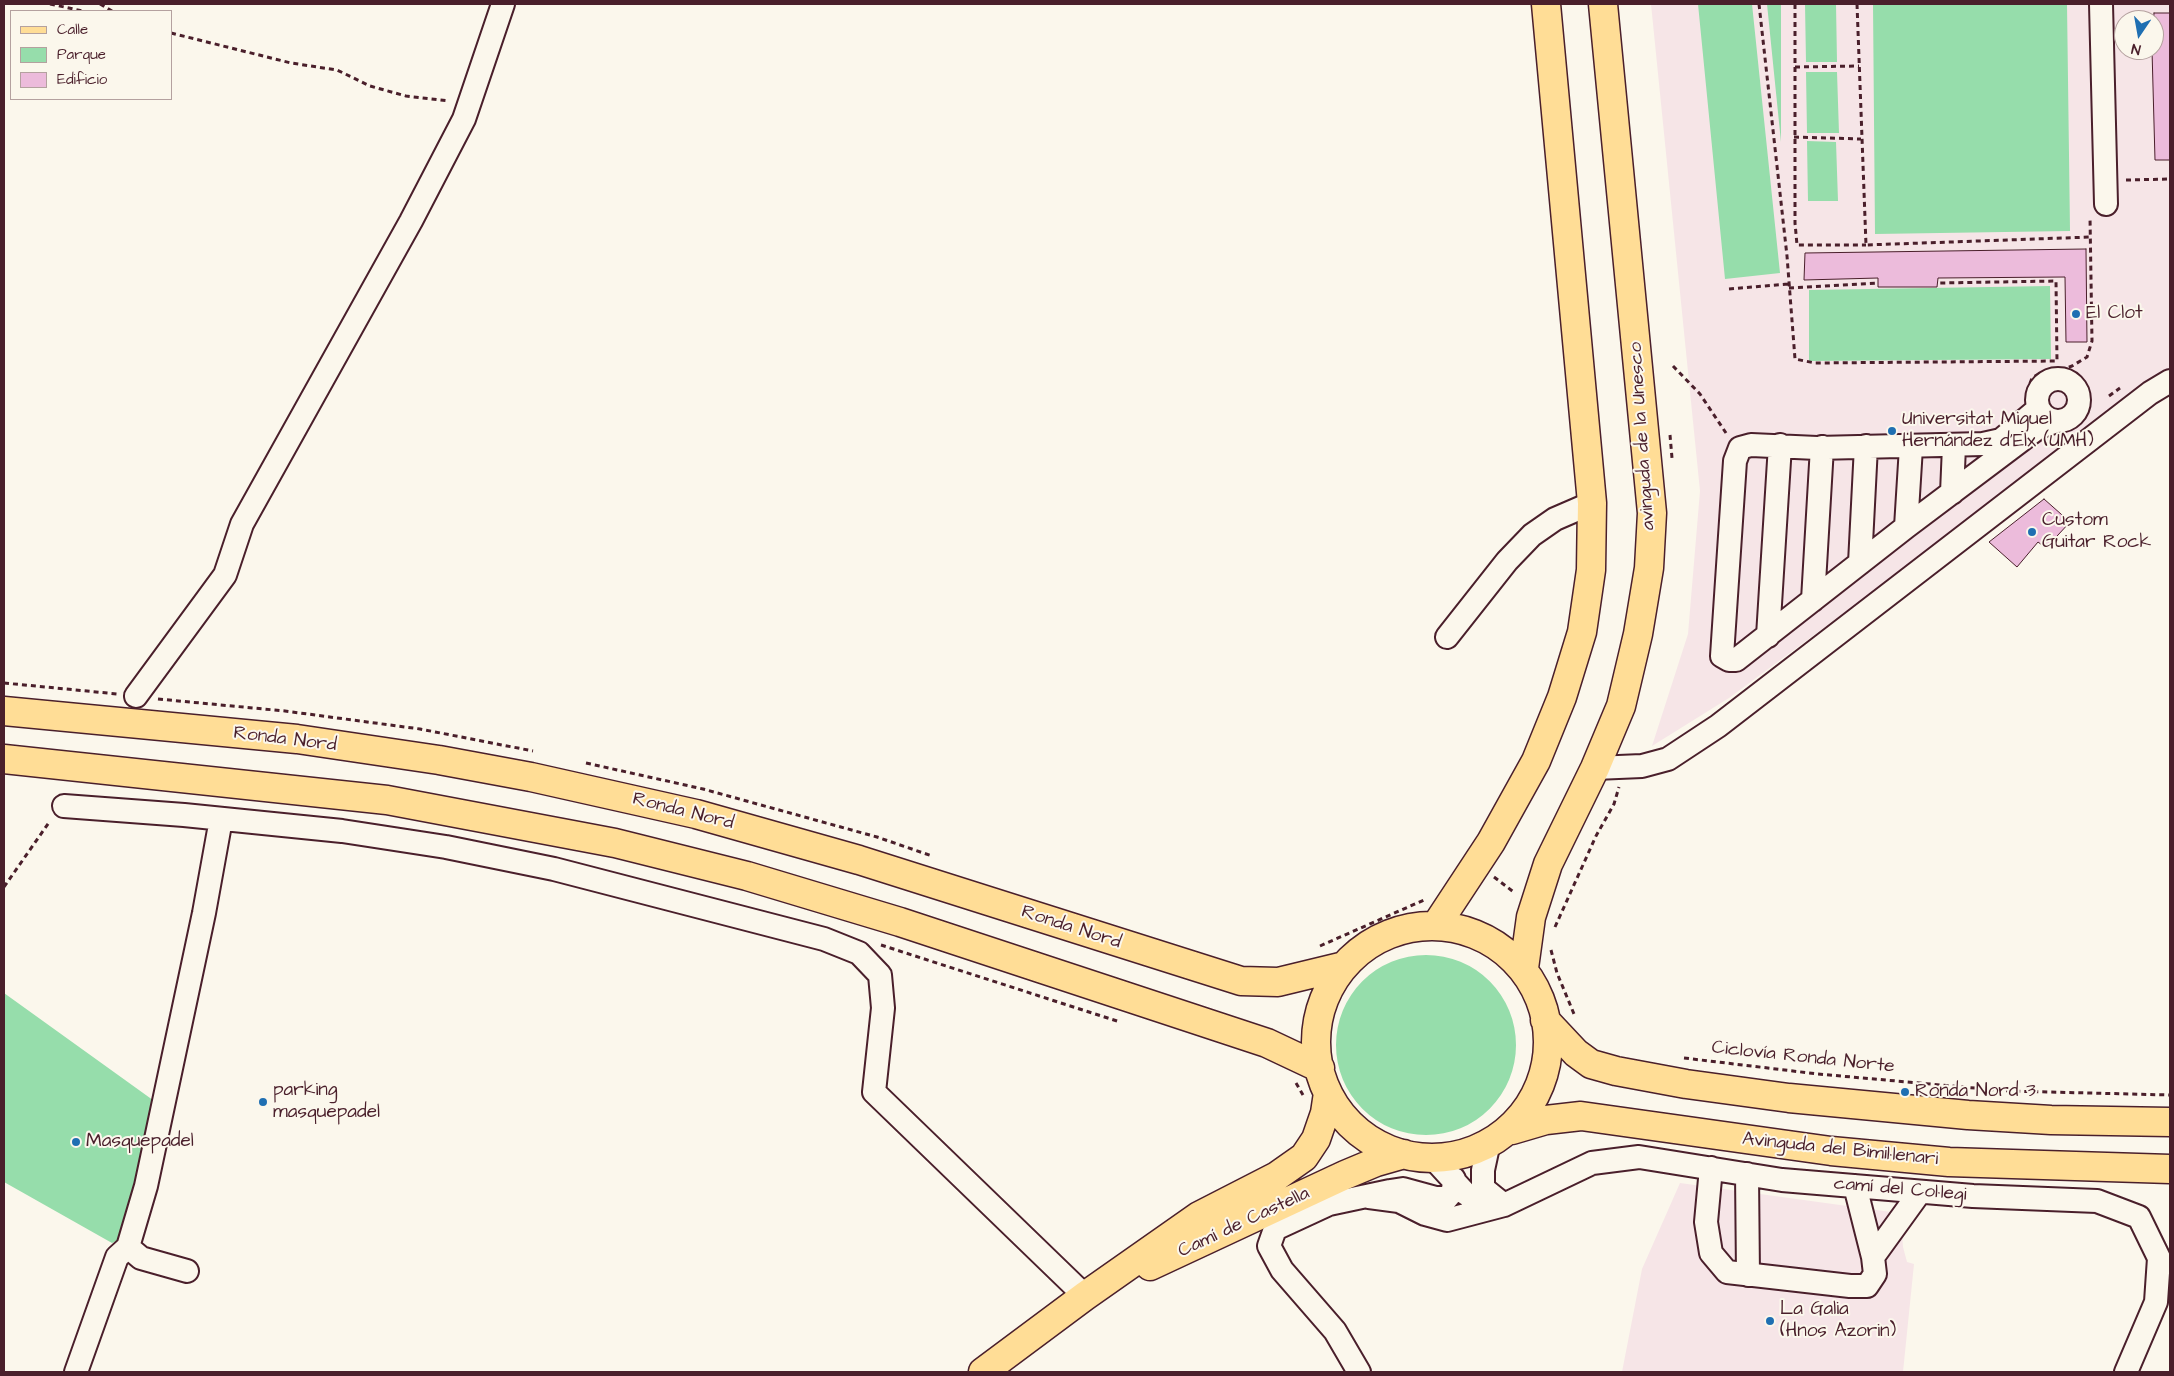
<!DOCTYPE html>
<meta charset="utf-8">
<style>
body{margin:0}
#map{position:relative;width:2174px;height:1376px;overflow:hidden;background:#fbf7ec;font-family:"Architects Daughter",sans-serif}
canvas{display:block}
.frame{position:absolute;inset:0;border:5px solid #4a1f2b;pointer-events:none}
.legend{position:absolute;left:10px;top:10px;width:162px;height:90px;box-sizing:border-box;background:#fbf7ec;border:1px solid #b4a19f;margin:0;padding:6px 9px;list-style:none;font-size:15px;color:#4a1f2b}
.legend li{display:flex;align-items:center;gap:10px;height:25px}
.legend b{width:25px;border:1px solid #b4a19f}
.north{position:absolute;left:2114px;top:10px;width:50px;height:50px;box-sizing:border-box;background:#fbf7ec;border:1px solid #b4a19f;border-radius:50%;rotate:192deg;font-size:14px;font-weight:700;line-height:20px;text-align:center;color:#4a1f2b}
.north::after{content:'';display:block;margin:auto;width:18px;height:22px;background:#1f6fb2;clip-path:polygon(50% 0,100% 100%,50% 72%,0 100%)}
</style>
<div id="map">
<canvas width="2174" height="1376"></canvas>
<div class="frame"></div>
<ul class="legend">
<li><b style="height:6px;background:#ffdd96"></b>Calle</li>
<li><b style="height:14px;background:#96ddab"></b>Parque</li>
<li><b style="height:14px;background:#ecbbdb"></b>Edificio</li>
</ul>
<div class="north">N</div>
</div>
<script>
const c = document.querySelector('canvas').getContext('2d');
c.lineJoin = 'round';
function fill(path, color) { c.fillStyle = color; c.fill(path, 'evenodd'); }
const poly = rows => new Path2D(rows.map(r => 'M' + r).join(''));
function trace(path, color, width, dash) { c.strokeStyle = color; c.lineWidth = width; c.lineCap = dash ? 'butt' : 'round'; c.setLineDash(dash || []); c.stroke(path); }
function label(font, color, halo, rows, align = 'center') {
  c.font = font + ' "Architects Daughter",sans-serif'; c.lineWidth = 4; c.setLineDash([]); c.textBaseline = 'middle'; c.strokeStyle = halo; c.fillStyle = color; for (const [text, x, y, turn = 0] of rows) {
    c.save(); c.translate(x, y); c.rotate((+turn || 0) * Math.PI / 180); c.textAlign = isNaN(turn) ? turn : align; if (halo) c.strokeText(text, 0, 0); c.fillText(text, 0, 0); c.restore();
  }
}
fill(poly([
 [1651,4,2170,4,2170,371,1729,698,1652,746,1688,634,1700,491],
 [2124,20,2154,20,2154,50,2124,50],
 [1680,1183,1891,1212,1917,1211,1902,1232,1903,1247,1907,1262,1914,1264,1903,1372,1622,1372,1642,1269]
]), '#f6e5e7');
fill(poly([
 [1698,4,1752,4,1780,273,1725,279],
 [1767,4,1781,4,1781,142],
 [1805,4,1836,4,1837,62,1806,62],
 [1873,4,2067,4,2070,231,1875,234],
 [1806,72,1837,72,1839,133,1807,133],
 [1807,141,1836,142,1838,201,1808,201],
 [2050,286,2051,359,1809,361,1809,290],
 '1336 1045a90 90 0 1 1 180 0a90 90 0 1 1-180 0Z',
 [4,993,157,1103,121,1239,112,1243,4,1182]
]), '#96ddab');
const building = poly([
 [2154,13,2170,13,2170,160,2155,160,2152,50,2154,13],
 [2086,249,2087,342,2066,342,2065,277,1938,278,1937,287,1878,287,1878,278,1804,280,1805,253,2086,249],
 [2044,499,2070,522,2046,548,2038,542,2017,567,1989,542,2044,499]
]);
fill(building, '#ecbbdb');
trace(building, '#4a1f2b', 1);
const minor = poly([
 [2101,4,2106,204],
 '2037 400a21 21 0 1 1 42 0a21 21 0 1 1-42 0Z',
 [2038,409,2001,440,1983,444,1817,448,1751,445,1740,448,1735,461,1722,656,1729,660,1736,660,1906,527,2039,427,2054,422],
 [1952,493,1954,446],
 [1906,527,1911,447],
 [1860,563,1866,446],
 [1813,600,1822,447],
 [1768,636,1780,445],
 [1447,637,1507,561,1532,535,1555,519,1592,503],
 [136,696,225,575,242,524,411,221,464,119,503,4],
 [1595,768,1642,766,1668,759,1718,726,2150,393,2170,381],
 [64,806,184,815,342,831,446,847,554,869,824,939,859,953,880,975,883,1008,874,1092,1085,1296],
 [1489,1142,1483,1170,1483,1188,1504,1205],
 [1432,1157,1465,1193,1480,1203,1503,1205],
 [1711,1168,1706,1222,1711,1253,1727,1272,1850,1286,1867,1286,1875,1274,1873,1257,1855,1186],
 [1747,1174,1748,1275],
 [1369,1197,1399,1201,1425,1214,1447,1220,1504,1205,1592,1163,1639,1157,1782,1180,1973,1196,2097,1201,2139,1217,2159,1258,2156,1302,2126,1372],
 [1873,1257,1920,1192],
 [187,1271,141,1258,128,1247,146,1186,204,913,221,819],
 [76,1372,117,1257,128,1247],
 [1359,1372,1335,1331,1282,1270,1269,1246,1275,1229,1329,1204,1390,1191,1403,1189,1436,1198,1447,1198,1453,1191,1454,1179]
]);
const major = poly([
 [4,711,297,739,439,760,531,777,696,814,859,860,1241,981,1278,982,1344,966],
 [4,759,387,800,615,843,747,876,900,922,1267,1043,1320,1068],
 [1437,924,1491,842,1536,761,1562,697,1582,632,1591,570,1592,503,1546,4],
 '1316 1042a116 116 0 1 1 232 0a116 116 0 1 1-232 0Z',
 [1524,968,1531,917,1548,864,1595,768,1621,706,1638,634,1649,568,1652,513,1603,4],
 [1545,1020,1576,1053,1591,1064,1616,1071,1686,1084,1789,1098,1968,1115,2051,1120,2170,1122],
 [1512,1130,1546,1120,1581,1116,1831,1151,1949,1162,2170,1169],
 [1150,1266,1345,1175,1376,1162,1404,1154],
 [983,1372,1085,1296,1199,1216,1277,1176,1304,1157,1316,1139,1325,1113,1328,1093]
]);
trace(minor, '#4a1f2b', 26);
trace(major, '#4a1f2b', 31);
trace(poly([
 [50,4,83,11],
 [100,4,112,11],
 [1759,4,1787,256,1795,359,1815,363,2057,361,2056,281,1938,283],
 [1795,4,1795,223,1797,245,1866,245],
 [1857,4,1866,245,2091,237],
 [171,33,291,63,337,70,370,86,406,96,449,101],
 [1795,67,1859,66],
 [1794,137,1861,139],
 [2126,180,2170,179],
 [1789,288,1878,283],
 [1729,289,1789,284],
 [1673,366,1700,394,1726,433],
 [2027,392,2032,378,2042,372,2057,371,2072,366,2087,357,2092,341,2090,217],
 [2109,396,2120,388],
 [1670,435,1672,458],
 [4,683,117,694],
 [158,699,285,711,420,729,533,751],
 [586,763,703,789,877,837,932,856],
 [1494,877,1515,893],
 [4,887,50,821],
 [1555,927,1596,836,1614,804,1619,787],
 [881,945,1120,1022],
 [1320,946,1424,900],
 [1551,950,1557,973,1574,1014],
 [1684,1058,1818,1074,2008,1091,2170,1095],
 [1296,1083,1303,1095]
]), '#4a1f2b', 3, [5, 4]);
trace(minor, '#fbf7ec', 22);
trace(major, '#ffdd96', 28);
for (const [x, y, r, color] of [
 [2076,314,5,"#1f6fb2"],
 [1892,431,5,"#1f6fb2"],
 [2032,532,5,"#1f6fb2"],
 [1905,1092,5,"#1f6fb2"],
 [263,1102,5,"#1f6fb2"],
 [76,1142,5,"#1f6fb2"],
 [1770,1321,5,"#1f6fb2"]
]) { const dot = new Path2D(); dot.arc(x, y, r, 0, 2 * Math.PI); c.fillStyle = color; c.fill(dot); trace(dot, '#fbf7ec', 2); }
label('19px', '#4a1f2b', '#fbf7ec', [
 ["El Clot",2086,314],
 ["Universitat Miguel",1902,420],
 ["Hernández d'Elx (UMH)",1902,442],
 ["Custom",2042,521],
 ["Guitar Rock",2042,543],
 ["parking",273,1091],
 ["masquepadel",273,1113],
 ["Ronda Nord 3",1915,1092],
 ["Masquepadel",86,1142],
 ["La Galia",1780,1310],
 ["(Hnos Azorin)",1780,1332]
], 'left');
label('19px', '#4a1f2b', '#fbf7ec', [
 ["avinguda de la Unesco",1643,436,-94],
 ["Ronda Nord",285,740,7],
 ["Ronda Nord",683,812,14],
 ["Ronda Nord",1071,928,18],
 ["Ciclovía Ronda Norte",1803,1058,6],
 ["Avinguda del Bimil·lenari",1840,1150,6],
 ["camí del Col·legi",1900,1190,5],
 ["Camí de Castella",1244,1223,-25]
]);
</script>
